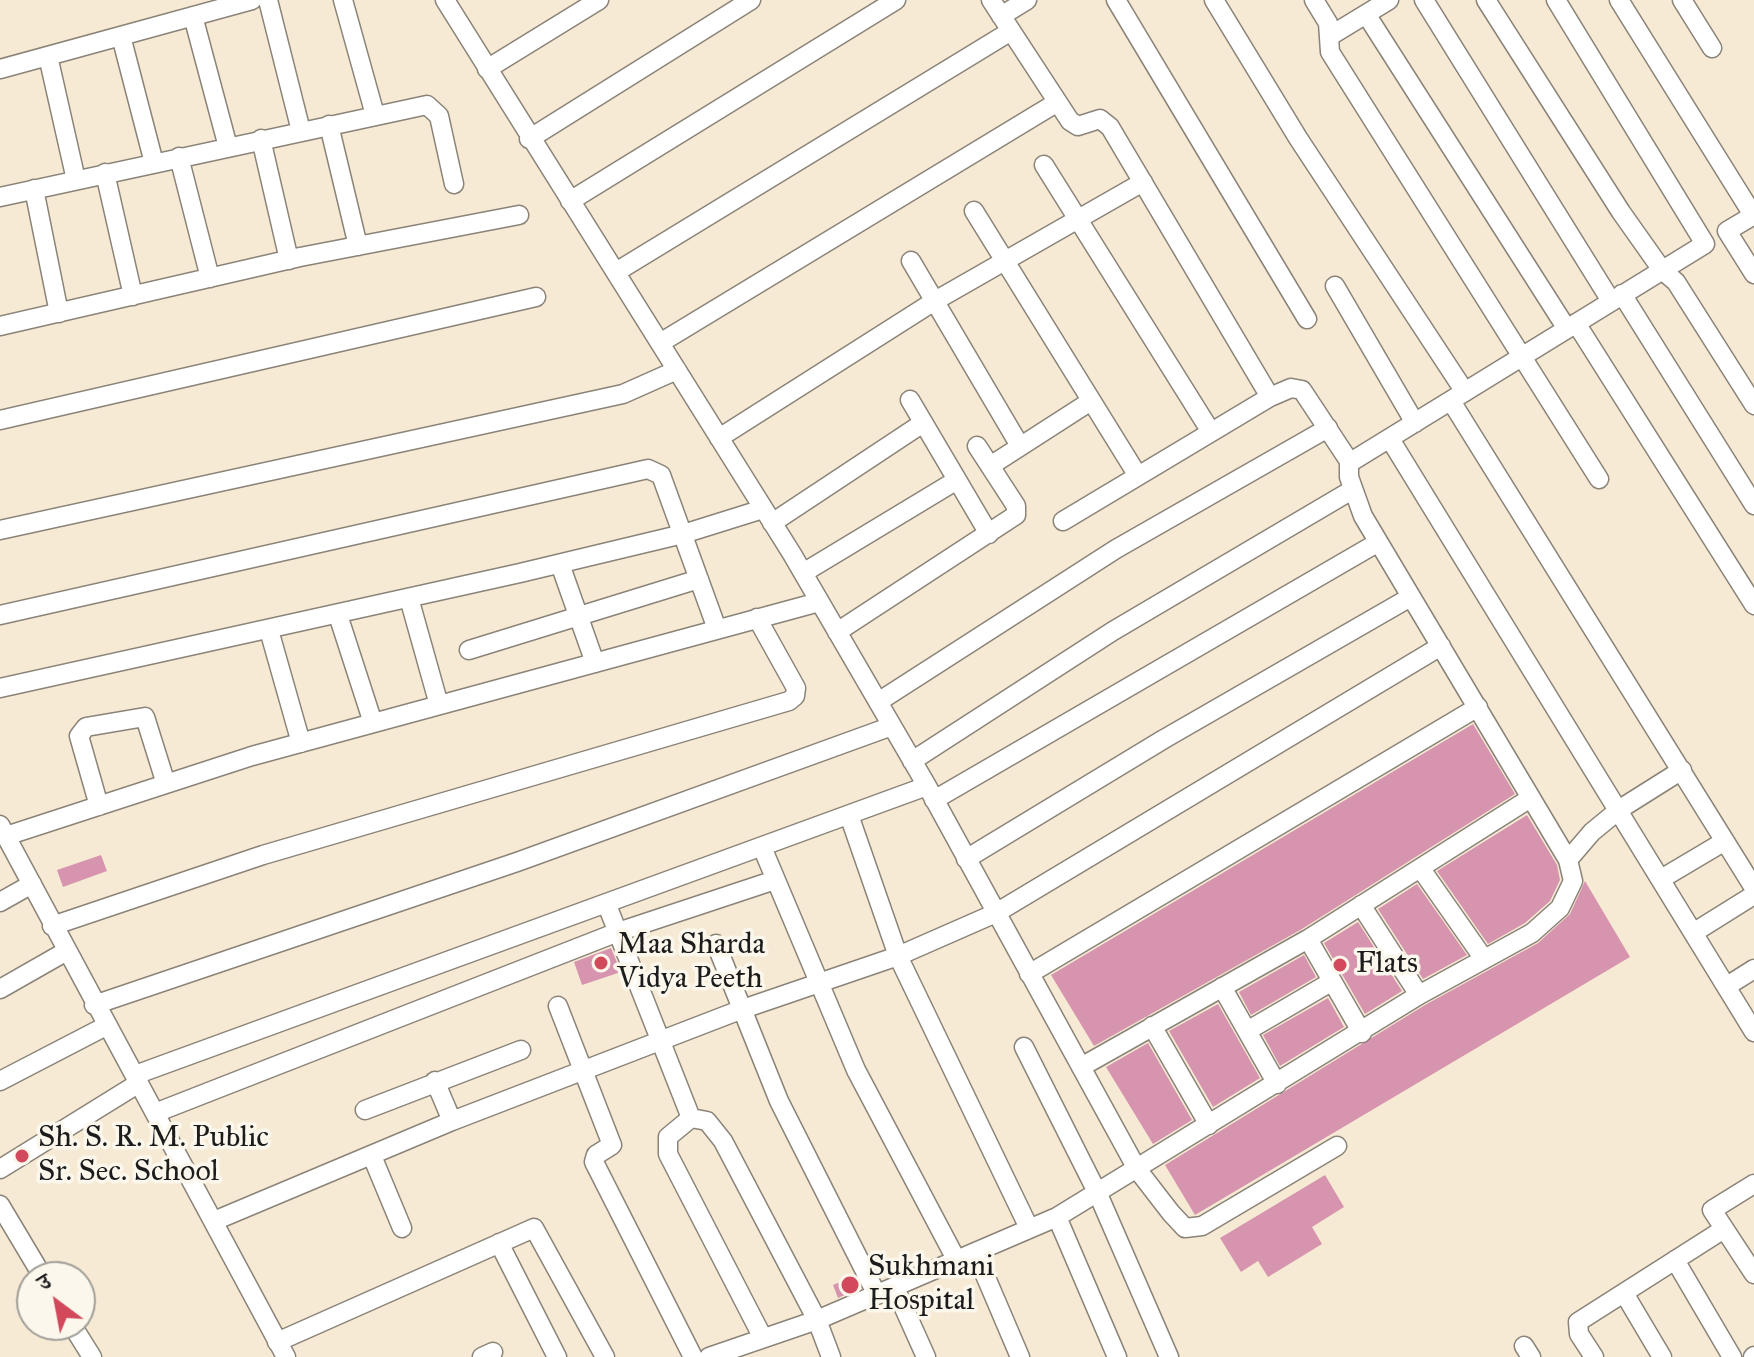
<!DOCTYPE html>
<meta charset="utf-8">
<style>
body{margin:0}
#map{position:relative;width:1754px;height:1357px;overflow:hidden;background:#f7ead5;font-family:"IM FELL Great Primer","Noto Serif Devanagari",serif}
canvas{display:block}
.north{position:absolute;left:16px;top:1261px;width:80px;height:80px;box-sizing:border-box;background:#fbf7ec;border:2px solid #a29f99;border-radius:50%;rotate:328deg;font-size:22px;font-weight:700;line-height:32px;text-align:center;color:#1c1c1c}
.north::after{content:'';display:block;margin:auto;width:28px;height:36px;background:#d1495b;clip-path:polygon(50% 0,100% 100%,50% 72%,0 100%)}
</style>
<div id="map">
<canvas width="1754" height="1357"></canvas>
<div class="north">उ</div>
</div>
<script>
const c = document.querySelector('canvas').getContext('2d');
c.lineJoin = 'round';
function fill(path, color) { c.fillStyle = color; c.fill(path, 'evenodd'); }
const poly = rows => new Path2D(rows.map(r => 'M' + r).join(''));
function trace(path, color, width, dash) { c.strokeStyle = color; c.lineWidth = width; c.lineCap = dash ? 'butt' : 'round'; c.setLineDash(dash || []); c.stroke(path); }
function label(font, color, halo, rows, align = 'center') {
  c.font = font + ' "IM FELL Great Primer",serif'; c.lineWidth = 7; c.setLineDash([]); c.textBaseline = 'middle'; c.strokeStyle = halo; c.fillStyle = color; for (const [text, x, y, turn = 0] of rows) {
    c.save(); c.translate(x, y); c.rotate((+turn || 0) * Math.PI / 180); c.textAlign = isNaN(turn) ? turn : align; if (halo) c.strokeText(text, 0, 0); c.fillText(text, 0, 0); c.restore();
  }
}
fill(poly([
 [1473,724,1515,794,1302,929,1094,1046,1051,975],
 [1527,815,1557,865,1560,880,1550,901,1525,923,1488,944,1437,871],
 [101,855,107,871,63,887,57,870],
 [1585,881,1630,957,1195,1215,1165,1165,1425,1005,1538,943,1570,914],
 [1417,884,1467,955,1423,979,1378,909],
 [1358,922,1402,991,1365,1014,1324,943],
 [611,948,621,972,582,985,574,962],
 [1304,955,1316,977,1251,1015,1239,992],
 [1328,998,1344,1027,1280,1066,1263,1035],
 [1218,1004,1260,1078,1213,1107,1169,1031],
 [1148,1043,1192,1120,1153,1144,1106,1067],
 [1325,1175,1344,1207,1312,1227,1322,1244,1268,1277,1258,1261,1241,1272,1220,1238],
 [854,1276,860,1288,838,1298,833,1285]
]), '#d794af');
const minor = poly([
 [268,0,301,131],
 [343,0,375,115],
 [445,0,792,554,927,786,1137,1169,1171,1213,1185,1228,1202,1226,1337,1146],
 [991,0,1070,121,1078,126,1100,119,1110,127,1270,397],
 [1116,0,1307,319],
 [1214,0,1298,138,1465,392],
 [1314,0,1328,23,1330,52,1599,479],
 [1424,0,1611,301],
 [1486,0,1621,212,1662,270,1676,282,1754,405],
 [1619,0,1753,215],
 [1682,0,1712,48],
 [1366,14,1567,329],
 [193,16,228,147],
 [1001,16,1027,0],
 [121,36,154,163],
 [1330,36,1389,0],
 [48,56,76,180],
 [0,69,252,0],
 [487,69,599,0],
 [329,125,358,246],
 [261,139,289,260],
 [529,139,751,0],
 [179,157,210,278],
 [1044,165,1211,432],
 [105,173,133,296],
 [34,189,59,313],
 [0,197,427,105,439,116,454,184],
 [570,201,896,0],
 [974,211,1138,476],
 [1754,215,1727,231,1754,274],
 [911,261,1020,446],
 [616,272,1011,31],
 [1335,286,1415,423],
 [1622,294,1754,505],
 [1576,323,1754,605],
 [0,326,300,257,519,215],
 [660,343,1056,103],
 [910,400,989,534],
 [1451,401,1754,888],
 [0,420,536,297],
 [719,438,933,302,1143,182],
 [1390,439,1754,1032],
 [990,466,1091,401],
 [1063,521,1270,397,1291,388,1302,390,1347,458,1354,460,1705,244,1556,0],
 [772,523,923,423],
 [0,530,623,394,677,370],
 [560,564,595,663],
 [803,573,957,480],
 [409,598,439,705],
 [0,615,648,469,661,475,717,629],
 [338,615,373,723],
 [269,630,301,743],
 [837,632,1016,515,1016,506,977,446],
 [469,650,699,579],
 [0,688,520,573,683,534,763,509],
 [878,702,1116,549,1328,428],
 [912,761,1113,631,1352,490],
 [934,800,1377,543],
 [99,806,79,736,86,727,145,717,166,784],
 [849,815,898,956,1029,1228],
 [0,825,286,1357],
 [6,836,252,756,819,602],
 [762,847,856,1070,957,1261],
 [966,859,1164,739,1409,598],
 [1568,860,1592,832,1620,809,1682,770],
 [1421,869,1484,959],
 [1661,879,1725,841],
 [0,902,32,884],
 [607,905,691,1118,668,1137,668,1154,763,1338],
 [1361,905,1419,995],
 [52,926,263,855,789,701,795,696,796,688,757,618],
 [1693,933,1754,895],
 [1308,939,1362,1033],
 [716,944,779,1101,877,1295],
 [1029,974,1478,707],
 [1727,986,1754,969],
 [1222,987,1277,1084],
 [0,989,65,952],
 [94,1005,517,862,892,726],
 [558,1006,612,1145,596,1155,594,1162,693,1357],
 [1152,1026,1209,1125],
 [1247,1031,1331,982],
 [1024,1047,1098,1194,1169,1357],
 [1081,1067,1308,939,1529,799],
 [135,1075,927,786],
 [0,1081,106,1026],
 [435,1081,452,1121],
 [365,1110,521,1050],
 [155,1113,618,932,775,880],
 [691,1118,707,1121,723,1141,817,1320,831,1357],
 [372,1156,402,1228],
 [0,1169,139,1083],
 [1754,1184,1712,1210,1754,1274],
 [0,1205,43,1277],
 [1057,1217,1117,1357],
 [214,1221,452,1121,740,1010,898,956,996,913,1441,646],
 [499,1243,557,1357],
 [976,1254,1020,1357],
 [1675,1260,1732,1357],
 [895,1288,926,1357],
 [1624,1293,1662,1357],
 [72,1325,92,1357],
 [277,1342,534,1228,605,1357],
 [1524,1346,1531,1357],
 [482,1357,493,1352],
 [709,1357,817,1320,1057,1217,1419,995,1532,933,1560,908,1573,881,1568,860,1363,516,1349,477,1349,460],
 [1594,1357,1579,1334,1578,1322,1724,1229],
 [1753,1357,1754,1356]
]);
trace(minor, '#8a8378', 21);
trace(minor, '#fff', 18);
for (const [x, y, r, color] of [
 [601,963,8,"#d1495b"],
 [1340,965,8,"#d1495b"],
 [22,1156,8,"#d1495b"],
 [850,1285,10,"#d1495b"]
]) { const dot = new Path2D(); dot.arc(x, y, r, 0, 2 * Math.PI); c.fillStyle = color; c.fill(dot); trace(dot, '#fbf7ec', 3); }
label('30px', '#1c1c1c', '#fbf7ec', [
 ["Maa Sharda",617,946],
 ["Vidya Peeth",617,980],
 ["Flats",1356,965],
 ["Sh. S. R. M. Public",38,1139],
 ["Sr. Sec. School",38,1173],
 ["Sukhmani",868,1268],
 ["Hospital",868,1302]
], 'left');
</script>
